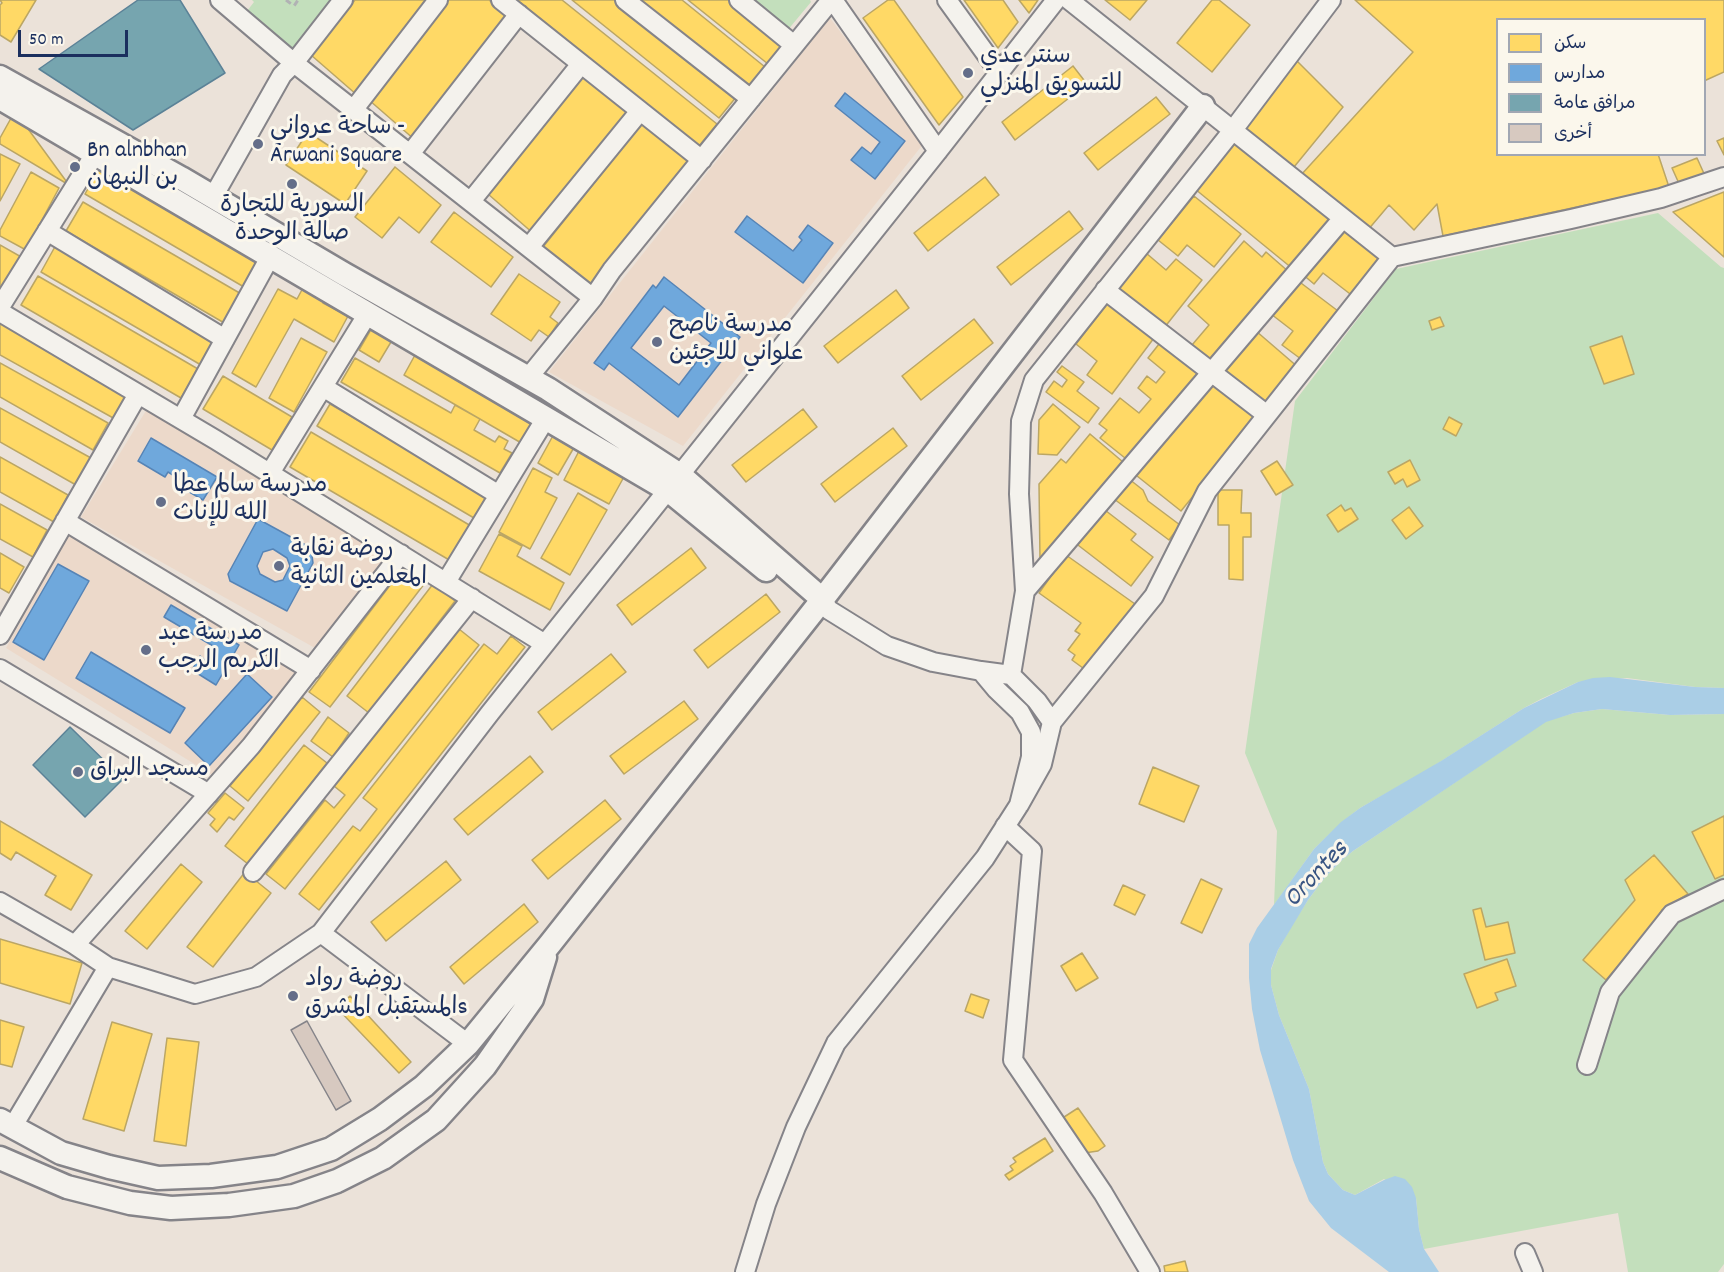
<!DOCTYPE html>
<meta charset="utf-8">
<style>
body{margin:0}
#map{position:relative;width:1724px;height:1272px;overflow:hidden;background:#ebe2d9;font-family:Dekko,"Playpen Sans Arabic",sans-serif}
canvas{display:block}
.legend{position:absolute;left:1496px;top:18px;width:210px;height:138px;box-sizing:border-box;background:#fbf7ec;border:2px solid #a1a7b3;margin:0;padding:8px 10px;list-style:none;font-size:18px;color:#1b2f5e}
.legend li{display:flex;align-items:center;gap:12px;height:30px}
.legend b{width:30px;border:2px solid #a1a7b3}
.scale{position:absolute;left:18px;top:30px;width:110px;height:27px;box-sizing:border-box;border:3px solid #1b2f5e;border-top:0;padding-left:8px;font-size:18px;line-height:21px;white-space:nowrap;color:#1b2f5e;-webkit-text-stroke:4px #fbf7ec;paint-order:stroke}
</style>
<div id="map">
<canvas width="1724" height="1272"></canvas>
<ul class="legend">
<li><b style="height:16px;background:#ffd966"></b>سكن</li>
<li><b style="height:16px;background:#6fa8dc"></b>مدارس</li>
<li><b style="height:16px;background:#76a5af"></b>مرافق عامة</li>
<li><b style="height:16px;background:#d7c9c0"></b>أخرى</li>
</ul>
<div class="scale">50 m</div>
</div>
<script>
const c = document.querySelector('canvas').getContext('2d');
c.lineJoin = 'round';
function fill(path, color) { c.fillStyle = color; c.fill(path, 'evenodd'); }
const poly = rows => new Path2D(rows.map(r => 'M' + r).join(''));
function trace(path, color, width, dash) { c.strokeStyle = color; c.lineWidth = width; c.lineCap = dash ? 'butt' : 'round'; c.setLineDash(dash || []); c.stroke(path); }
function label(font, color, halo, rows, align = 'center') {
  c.font = font + ' Dekko,"Playpen Sans Arabic",sans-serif'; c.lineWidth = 6; c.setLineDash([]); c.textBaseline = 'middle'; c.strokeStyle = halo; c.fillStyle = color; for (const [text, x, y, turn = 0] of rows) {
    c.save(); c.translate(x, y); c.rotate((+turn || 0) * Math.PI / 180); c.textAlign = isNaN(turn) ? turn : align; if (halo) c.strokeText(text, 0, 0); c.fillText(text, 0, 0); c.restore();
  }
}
fill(poly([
 [830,18,924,143,683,446,549,372],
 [147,409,389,556,315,648,81,517],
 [69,533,298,670,214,776,6,648]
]), '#ecd9ca');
fill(poly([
 [252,0,332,0,292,52,244,15,254,2],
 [748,0,810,0,811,2,787,31],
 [1658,213,1721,267,1724,268,1724,688,1695,687,1627,678,1578,682,1541,699,1524,708,1426,771,1360,808,1342,822,1314,849,1274,905,1277,831,1245,753,1295,401,1396,269],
 [1602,709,1670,715,1724,714,1724,1264,1718,1272,1628,1272,1618,1213,1424,1249,1419,1229,1416,1198,1384,1179,1355,1195,1343,1190,1328,1174,1323,1162,1309,1089,1279,1015,1271,985,1271,970,1278,950,1292,925,1308,900,1326,876,1341,861,1353,851,1546,721,1574,713]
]), '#c3dfbc');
fill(poly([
 [1610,677,1695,687,1724,688,1724,714,1670,715,1602,709,1574,713,1546,722,1353,851,1341,861,1326,876,1308,900,1278,950,1271,969,1271,985,1279,1015,1309,1089,1323,1162,1328,1174,1343,1190,1355,1195,1384,1180,1395,1176,1405,1179,1412,1187,1416,1198,1419,1229,1424,1249,1439,1272,1389,1272,1331,1228,1309,1201,1293,1160,1260,1050,1252,1009,1249,978,1249,944,1257,928,1314,849,1341,822,1360,808,1441,761,1524,708,1578,682,1593,678]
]), '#aacee6');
const homes = poly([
 [0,0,36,0,11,42,0,35,0,5,2,3,0,0],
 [355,0,431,0,357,95,311,55,355,0],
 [449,0,489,0,510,18,415,140,369,100,449,0],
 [517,0,562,0,717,124,699,146,517,0],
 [572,0,617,0,737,96,719,118,572,0],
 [637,0,682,0,765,67,748,89,637,0],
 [688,0,733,0,785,42,768,64,688,0],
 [888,0,894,0,963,97,939,125,863,18,888,0],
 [964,0,1003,0,1018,22,998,48,964,0],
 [1019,0,1038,0,1029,13,1019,0],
 [1105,0,1147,0,1130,20,1105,0],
 [1212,0,1219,0,1250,25,1212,72,1177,43,1212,0],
 [1355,0,1724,0,1724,72,1704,81,1704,20,1498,20,1498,154,1658,154,1669,187,1443,236,1437,204,1414,230,1389,205,1367,231,1301,175,1413,52,1355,0],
 [1293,57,1343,107,1294,167,1243,128,1293,57],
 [1073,66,1087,84,1015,140,1002,122,1073,66],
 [583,74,629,111,534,234,488,194,583,74],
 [1156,97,1170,114,1098,170,1084,153,1156,97],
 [15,111,69,185,0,144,0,138,15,111],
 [643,122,690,160,590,285,543,247,643,122],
 [308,132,367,171,345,204,286,165,308,132],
 [1236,138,1334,218,1293,269,1195,189,1236,138],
 [1724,138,1724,155,1717,141,1724,138],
 [0,154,20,164,0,201,0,154],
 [1697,158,1706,178,1681,188,1672,168,1697,158],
 [101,165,261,258,244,287,85,194,101,165],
 [395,167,441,205,419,233,399,217,382,238,355,217,395,167],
 [31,172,59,188,26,250,0,236,0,230,31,172],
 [985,177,999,195,928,251,914,233,985,177],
 [1724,192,1724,257,1673,212,1724,192],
 [1194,196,1241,234,1214,267,1187,245,1178,256,1158,240,1194,196],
 [83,202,243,295,226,324,66,231,83,202],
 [1069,211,1083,229,1011,285,997,267,1069,211],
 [454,212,513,257,491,287,431,242,454,212],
 [1338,225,1383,259,1354,297,1323,273,1314,284,1301,273,1338,225],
 [1244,241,1262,257,1266,252,1289,272,1212,362,1192,345,1209,325,1188,306,1244,241],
 [57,243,217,336,201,365,41,272,57,243],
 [0,245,23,258,4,292,0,290,0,245],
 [1146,253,1166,270,1176,259,1202,280,1164,328,1117,289,1146,253],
 [519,274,560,302,550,317,558,323,549,337,539,330,531,341,491,314,519,274],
 [38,276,198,369,181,398,21,305,38,276],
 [1297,280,1342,314,1305,362,1282,345,1293,331,1271,314,1297,280],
 [304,286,326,298,323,303,348,316,334,342,294,319,256,387,232,373,278,289,297,299,304,286],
 [896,290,909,308,838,363,824,346,896,290],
 [1111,299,1157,334,1112,394,1087,375,1097,361,1076,344,1111,299],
 [1440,317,1444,326,1432,330,1429,321,1440,317],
 [974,319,993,343,921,400,902,376,974,319],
 [0,320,130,393,115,419,0,355,0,320],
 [373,326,394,337,379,362,359,350,373,326],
 [1256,331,1299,368,1265,407,1222,370,1256,331],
 [1622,336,1634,374,1604,384,1590,347,1622,336],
 [301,338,327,352,294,412,269,398,301,338],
 [1163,339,1203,371,1130,462,1100,438,1107,430,1099,424,1120,398,1139,413,1151,399,1138,388,1147,376,1156,383,1165,372,1148,358,1163,339],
 [415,355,516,403,511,412,534,425,523,444,404,375,415,355],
 [355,358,451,413,455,405,480,419,474,430,495,442,499,436,508,441,504,449,512,453,500,473,341,382,355,358],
 [0,363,108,423,93,450,0,397,0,363],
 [1062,366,1084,382,1077,391,1099,408,1088,423,1046,392,1054,381,1062,387,1067,380,1057,372,1062,366],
 [1210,375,1259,415,1181,511,1132,472,1210,375],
 [223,376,292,417,272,450,203,409,223,376],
 [330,404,461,480,486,497,474,518,317,426,330,404],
 [1053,404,1080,427,1057,455,1038,454,1039,420,1053,404],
 [0,408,91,458,76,485,0,442,0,408],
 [803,409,817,427,746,482,732,465,803,409],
 [1449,417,1462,424,1456,436,1443,429,1449,417],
 [893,428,907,446,835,502,821,484,893,428],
 [311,432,471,526,451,561,290,467,311,432],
 [555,432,576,444,558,475,538,463,555,432],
 [1090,434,1123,462,1040,561,1039,484,1061,459,1066,463,1090,434],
 [579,451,625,475,609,504,564,480,579,451],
 [0,457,68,495,54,522,0,492,0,457],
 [1410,460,1420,480,1407,487,1403,479,1395,484,1388,472,1410,460],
 [1277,461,1293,485,1276,495,1261,471,1277,461],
 [533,468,552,478,545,492,557,498,530,549,499,532,533,468],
 [1129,479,1143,490,1148,501,1180,525,1169,540,1114,499,1129,479],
 [1218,490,1242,490,1241,513,1251,513,1251,537,1243,537,1243,580,1229,579,1229,525,1218,525,1218,490],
 [578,493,607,510,570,575,541,558,578,493],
 [0,504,47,530,33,557,0,539,0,504],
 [1341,505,1345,511,1351,508,1358,519,1338,532,1327,515,1341,505],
 [1101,507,1136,534,1131,540,1153,557,1131,586,1074,542,1101,507],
 [1409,507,1423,526,1406,539,1392,520,1409,507],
 [499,534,522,546,517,556,564,583,550,610,479,571,499,534],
 [691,548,706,568,632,625,617,605,691,548],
 [0,553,24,567,9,593,0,588,0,553],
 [1066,555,1135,604,1087,671,1072,660,1075,655,1068,650,1080,634,1075,631,1081,623,1039,593,1066,555],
 [407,563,428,579,330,707,309,692,407,563],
 [433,584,455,601,369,713,347,696,433,584],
 [766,594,780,612,708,668,694,650,766,594],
 [459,629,479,645,285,889,266,874,325,800,334,808,345,795,334,786,459,629],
 [511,636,525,647,319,910,299,894,353,826,360,831,377,809,363,798,484,644,497,654,511,636],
 [611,654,626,672,552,730,538,712,611,654],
 [302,697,320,712,248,801,230,786,302,697],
 [684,701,698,719,624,774,610,756,684,701],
 [328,717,349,733,333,757,311,741,328,717],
 [304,745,327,763,248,864,225,846,304,745],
 [530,756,543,772,468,835,454,819,530,756],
 [1153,767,1199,786,1184,822,1139,804,1153,767],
 [225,793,244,808,234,820,229,817,217,832,210,825,215,819,208,813,225,793],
 [605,800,621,819,548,879,532,860,605,800],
 [1724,816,1724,875,1715,879,1692,832,1724,816],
 [0,821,92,875,71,910,45,895,56,876,16,852,11,860,0,853,0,821],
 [1654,855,1688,894,1662,910,1655,922,1606,980,1583,960,1635,900,1625,880,1654,855],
 [446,861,461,880,386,941,371,922,446,861],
 [181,864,202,882,147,949,125,931,181,864],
 [245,872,271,893,213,967,187,947,245,872],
 [1201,879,1222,889,1202,933,1181,923,1201,879],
 [1123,885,1145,895,1135,915,1114,905,1123,885],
 [524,904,538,922,464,984,450,967,524,904],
 [1481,908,1486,927,1508,922,1515,953,1485,960,1473,910,1481,908],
 [0,939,82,963,70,1004,0,983,0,939],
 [1082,953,1098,978,1076,991,1061,966,1082,953],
 [1507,959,1516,986,1495,993,1498,1000,1477,1008,1464,974,1507,959],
 [971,994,989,1000,983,1018,965,1011,971,994],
 [350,996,411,1062,399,1073,337,1008,350,996],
 [0,1020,24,1027,12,1067,0,1064,0,1020],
 [112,1022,152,1034,124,1131,83,1119,112,1022],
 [167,1038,199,1042,186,1146,154,1141,167,1038],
 [1078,1108,1105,1146,1098,1151,1084,1153,1061,1119,1078,1108],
 [1045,1138,1053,1151,1009,1180,1005,1175,1013,1170,1010,1166,1016,1162,1013,1158,1045,1138],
 [1185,1261,1188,1272,1165,1272,1164,1266,1185,1261]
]);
fill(homes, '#ffd966');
trace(homes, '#bba664', 1.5);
const schools = poly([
 [845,93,905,141,875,179,851,160,862,147,871,154,880,142,835,106,845,93],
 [747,216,793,251,802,240,799,237,808,225,833,243,803,283,735,232,747,216],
 [664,277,740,337,678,417,609,363,604,370,594,363,653,285,656,288,664,277],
 [664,306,711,343,679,385,631,348,664,306],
 [151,438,217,477,203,500,186,490,189,485,168,472,165,477,138,461,151,438],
 [258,519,311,548,313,563,287,611,230,581,228,574,258,519],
 [273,549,287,558,290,566,283,580,275,582,260,574,257,566,263,552,273,549],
 [58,564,89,581,44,660,13,642,58,564],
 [171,605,239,645,216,685,192,670,200,656,205,660,213,646,164,617,171,605],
 [91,652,185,708,170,733,76,678,91,652],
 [247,674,272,697,209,766,185,743,247,674]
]);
fill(schools, '#6fa8dc');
trace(schools, '#5684b6', 1.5);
const public = poly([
 [138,0,180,0,225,73,133,130,39,69,138,0],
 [70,727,123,779,85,817,33,765,70,727]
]);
fill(public, '#76a5af');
trace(public, '#5b8297', 1.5);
const building = poly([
 [307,1021,351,1101,336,1110,291,1030,307,1021]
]);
fill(building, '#d7c9c0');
trace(building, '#858489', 1.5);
const minor = poly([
 [220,0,294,63,593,298],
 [501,0,702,160],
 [625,0,751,99],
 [739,0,794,45],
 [833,0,938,151],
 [947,0,999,72],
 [1069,0,1392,257],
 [354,109,438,0],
 [410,154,519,14],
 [213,197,282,75,294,63,343,0],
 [471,201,581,64],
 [47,231,225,339],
 [529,247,640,111],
 [1105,290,1267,415],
 [0,307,95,154],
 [0,312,216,440,545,644],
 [528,378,593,298,612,270,831,0],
 [323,387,499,495],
 [181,419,270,257],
 [270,473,367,315],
 [65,521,311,670],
 [446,582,546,418],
 [1025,591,1343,218],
 [822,599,829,610,887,646,933,662,981,671],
 [0,635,138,394],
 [0,669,209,794],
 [1011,675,1025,591,1019,494,1021,421,1034,380,1233,130,1331,0],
 [1052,722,1154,596,1207,491,1392,257,1571,219,1661,198,1724,177],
 [1005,826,1032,851,1013,1060,1103,1193,1150,1272],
 [253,872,472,598],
 [0,902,75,945,108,967,195,994,256,977,321,933,490,713,938,151,1056,0],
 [321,933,468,1044],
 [75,945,251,746,401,554],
 [1587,1065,1610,992,1672,914,1724,889],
 [13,1126,108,967],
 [1525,1253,1533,1272],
 [745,1272,766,1204,796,1127,836,1043,985,858,1019,805,1042,764,1052,722,1037,701,1011,675,981,671,996,689,1020,712,1031,732,1031,757,1019,805]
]);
const major = poly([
 [0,77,181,178,344,274,548,389,680,475,822,599],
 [0,98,668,490,766,570],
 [0,1120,61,1153,109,1167,158,1178,211,1176,277,1167,331,1149,380,1119,424,1086,468,1044,550,944,815,609,1203,106],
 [0,1158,67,1187,130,1203,171,1208,229,1205,294,1196,337,1181,383,1158,436,1120,485,1066,532,999,545,957]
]);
trace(minor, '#858489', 22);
trace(major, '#858489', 27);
trace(poly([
 [286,0,294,6,298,0]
]), '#b1b2b4', 3, [6, 4.5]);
trace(minor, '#f4f2ed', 18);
trace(major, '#f4f2ed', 22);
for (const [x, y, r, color] of [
 [968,73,6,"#646e89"],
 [258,144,6,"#646e89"],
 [75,167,6,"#646e89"],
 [292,184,6,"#646e89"],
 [657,342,6,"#646e89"],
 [161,502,6,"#646e89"],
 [279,566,6,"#646e89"],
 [146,650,6,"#646e89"],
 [78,772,6,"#646e89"],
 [293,996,6,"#646e89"]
]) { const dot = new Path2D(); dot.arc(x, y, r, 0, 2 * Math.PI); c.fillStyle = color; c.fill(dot); trace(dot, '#fbf7ec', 2); }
label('24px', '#1b2f5e', '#fbf7ec', [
 ["سنتر عدي",980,59],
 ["للتسويق المنزلي",980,87],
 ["ساحة عرواني -",270,130],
 ["Arwani Square",270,158],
 ["Bn alnbhan",87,153],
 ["بن النبهان",87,181],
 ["السورية للتجارة",292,208,"center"],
 ["صالة الوحدة",292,236,"center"],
 ["مدرسة ناصح",669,328],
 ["علواني للاجئين",669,356],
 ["مدرسة سالم عطا",173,488],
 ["الله للإناث",173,516],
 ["روضة نقابة",291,552],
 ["المعلمين الثانية",291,580],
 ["مدرسة عبد",158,636],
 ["الكريم الرجب",158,664],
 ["مسجد البراق",90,772],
 ["روضة رواد",305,982],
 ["المستقبل المشرقs",305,1010]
], 'left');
label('italic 26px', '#385482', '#fbf7ec', [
 ["Orontes",1318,876,-47]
]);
</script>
